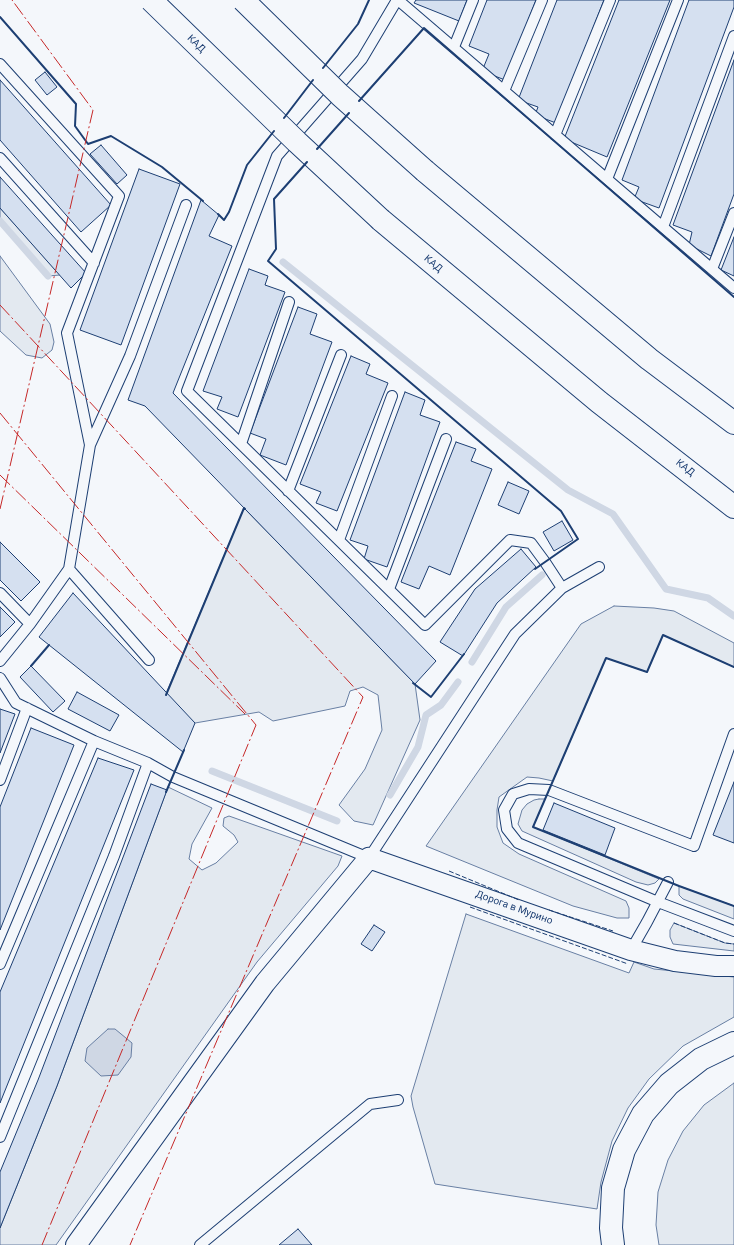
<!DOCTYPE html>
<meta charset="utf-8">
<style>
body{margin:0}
canvas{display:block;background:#f4f7fb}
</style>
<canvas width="734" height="1245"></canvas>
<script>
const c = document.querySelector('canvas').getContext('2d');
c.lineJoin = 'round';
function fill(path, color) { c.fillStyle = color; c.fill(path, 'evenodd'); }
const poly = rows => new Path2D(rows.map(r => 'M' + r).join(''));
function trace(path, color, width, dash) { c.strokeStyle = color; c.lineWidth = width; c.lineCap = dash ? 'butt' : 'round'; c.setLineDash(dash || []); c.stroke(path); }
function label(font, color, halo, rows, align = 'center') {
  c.font = font + ' Roboto,sans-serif'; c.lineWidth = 3; c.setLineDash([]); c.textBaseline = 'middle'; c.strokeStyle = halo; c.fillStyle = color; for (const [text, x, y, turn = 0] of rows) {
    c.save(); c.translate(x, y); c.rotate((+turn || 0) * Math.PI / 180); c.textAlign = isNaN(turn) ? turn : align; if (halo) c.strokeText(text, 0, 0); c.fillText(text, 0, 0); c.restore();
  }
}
const green = poly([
 [0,208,60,275,48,276,0,221,0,208],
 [0,256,50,324,54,342,52,350,42,358,26,355,0,331,0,256],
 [244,508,415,684,420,720,373,825,354,821,339,805,365,769,382,730,378,695,363,687,350,691,345,706,273,721,259,712,195,723,163,701,244,508],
 [614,606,654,608,674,611,734,643,734,667,663,635,647,672,606,658,553,781,539,778,527,777,499,797,497,810,497,827,503,843,519,854,626,901,629,908,629,918,617,918,573,906,426,846,581,624,614,606],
 [168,787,212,808,192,844,189,859,202,870,216,863,238,842,234,835,223,826,224,818,229,816,342,856,338,866,257,962,56,1245,0,1245,0,1228,57,1086,168,787],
 [539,799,545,799,533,827,659,879,655,883,648,885,636,882,522,831,518,824,522,810,527,804,534,800,539,799],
 [679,886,734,906,734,919,683,899,679,895,679,886],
 [466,914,629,973,634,962,654,969,734,977,734,1017,683,1046,649,1079,628,1108,612,1141,601,1182,597,1209,435,1184,413,1107,411,1096,466,914],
 [674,923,725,943,734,944,734,951,673,944,670,937,670,930,674,923],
 [734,1083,734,1245,659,1245,656,1225,658,1192,668,1160,683,1131,704,1105,734,1083]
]);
fill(green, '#e3e9f0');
trace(green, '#687fa3', 1);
const water = poly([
 [108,1029,115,1029,132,1043,131,1057,118,1075,101,1076,85,1061,87,1048,108,1029]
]);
fill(water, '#cfd7e4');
trace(water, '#687fa3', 1);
trace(poly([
 [0,221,48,276],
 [283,262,568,490,613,514,666,589,708,598,734,616],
 [472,662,506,607,542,575],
 [212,771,337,821],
 [390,795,418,747,426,715,441,705,458,682]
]), '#cfd7e4', 7);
const building = poly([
 [416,0,467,0,459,21,414,3,416,0],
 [487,0,536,0,505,80,482,71,489,54,469,46,487,0],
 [557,0,604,0,556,123,535,115,538,107,518,100,557,0],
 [619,0,670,0,607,157,564,139,619,0],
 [689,0,734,0,734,7,659,208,634,199,639,187,622,180,689,0],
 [734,60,734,194,711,256,689,245,692,232,673,225,734,60],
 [45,72,57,87,47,95,35,80,45,72],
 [0,80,111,205,81,232,0,140,0,80],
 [101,145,127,175,117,184,90,154,101,145],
 [139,169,180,184,121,345,80,330,139,169],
 [0,177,86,273,71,288,0,208,0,177],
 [201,200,219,215,209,236,232,246,173,393,436,661,415,684,145,406,128,400,201,200],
 [734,237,734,276,721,270,734,237],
 [249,269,268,276,265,285,285,292,238,417,217,409,222,397,203,391,249,269],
 [298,307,317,314,310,334,332,342,286,465,260,455,266,439,250,433,298,307],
 [351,356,370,364,366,374,388,383,337,511,316,503,321,492,300,484,351,356],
 [405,392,425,400,420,415,440,422,387,567,364,559,368,546,350,540,405,392],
 [456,442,476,449,471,461,492,469,450,575,429,566,419,589,401,582,456,442],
 [508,482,529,491,519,514,498,505,508,482],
 [562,521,573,540,554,551,543,532,562,521],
 [0,542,40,582,21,601,0,580,0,542],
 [521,549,536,567,497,603,463,656,440,642,475,589,521,549],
 [73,593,195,723,183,752,39,637,73,593],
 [0,607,15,622,0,637,0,607],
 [31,666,65,701,53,712,20,677,31,666],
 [77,692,119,715,110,731,68,709,77,692],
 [0,709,15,714,0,753,0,709],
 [31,728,74,745,0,930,0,807,31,728],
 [98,758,134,770,0,1103,0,992,98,758],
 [734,782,734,843,713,835,734,782],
 [151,784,167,790,57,1086,0,1228,0,1172,38,1080,151,784],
 [554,803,615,828,605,855,543,830,554,803],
 [374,925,385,932,372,951,361,944,374,925],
 [298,1229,312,1245,279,1245,298,1229]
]);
fill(building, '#d5e0f0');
trace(building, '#1d3f73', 1);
const service = poly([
 [397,0,362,59,277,156,187,391,425,625,510,540,531,543,545,562,562,588],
 [398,0,734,288],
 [454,47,473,0],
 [0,64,119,196,67,333,90,445,69,569,30,624,0,661],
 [504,91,542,0],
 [555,135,610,0],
 [0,158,94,263],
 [607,179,678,0],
 [663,227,734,36],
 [712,269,734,213],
 [241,444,289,302],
 [90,445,130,356,186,205],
 [288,491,341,355],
 [339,540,392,396],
 [69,569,149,660],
 [389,589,446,439],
 [0,593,30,624],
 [0,678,16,703,94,741,148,763,173,777,369,858,515,634,562,588,599,567],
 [734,734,694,846,549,790,529,789,513,794,504,810,507,829,518,843,658,902,734,931],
 [0,780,27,708],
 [631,950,647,922,668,882],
 [0,964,94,741],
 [0,1137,114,856,148,763],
 [200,1245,370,1104,398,1100]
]);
const minor = poly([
 [76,1245,265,983,369,858,631,950,675,961,716,966,734,966]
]);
const tertiary = poly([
 [613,1245,611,1228,613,1188,624,1150,643,1114,669,1084,701,1059,734,1043]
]);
const motorway = poly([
 [425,171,649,359,734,423],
 [381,220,599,402,734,507]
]);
trace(service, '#1d3f73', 12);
trace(minor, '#1d3f73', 22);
trace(tertiary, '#1d3f73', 24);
trace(motorway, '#1d3f73', 24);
trace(service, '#f4f7fb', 10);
trace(minor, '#f4f7fb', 20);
trace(tertiary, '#f4f7fb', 22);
trace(motorway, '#f4f7fb', 22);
const motorwayBridge = poly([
 [151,0,297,142,381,220],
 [243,0,340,95,425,171]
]);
trace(motorwayBridge, '#1d3f73', 24, []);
trace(motorwayBridge, '#f4f7fb', 22);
trace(poly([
 [449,871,519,900],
 [470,907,628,964],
 [549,910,613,931],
 [674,923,725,943,734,944]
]), '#1d3f73', 1, [5, 2]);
trace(poly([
 [0,17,76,104,75,126,88,144,111,136,162,167,203,201],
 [323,68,358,24,369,0],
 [359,101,424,28,734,297],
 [284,118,313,80],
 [317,149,349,113],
 [307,162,274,199,276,249,268,261,561,511,578,539,535,569],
 [218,214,224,220,229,212,247,165,274,131],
 [31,666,49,645],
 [734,667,663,635,647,672,606,658,533,827,679,886,734,906],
 [413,683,431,697,464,654],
 [166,695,244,508,245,509],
 [166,792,184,750]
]), '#1d3f73', 2);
trace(poly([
 [0,305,363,697,130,1245],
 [0,413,256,725],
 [0,475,245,714],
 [0,509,93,110,12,0],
 [42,1245,256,725]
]), '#c62828', 1, [14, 3, 2, 3]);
label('10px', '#1d3f73', '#f4f7fb', [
 ["КАД",196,44,44],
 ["КАД",433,264,40],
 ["КАД",685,468,38],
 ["Дорога в Мурино",514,908,20]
]);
</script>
